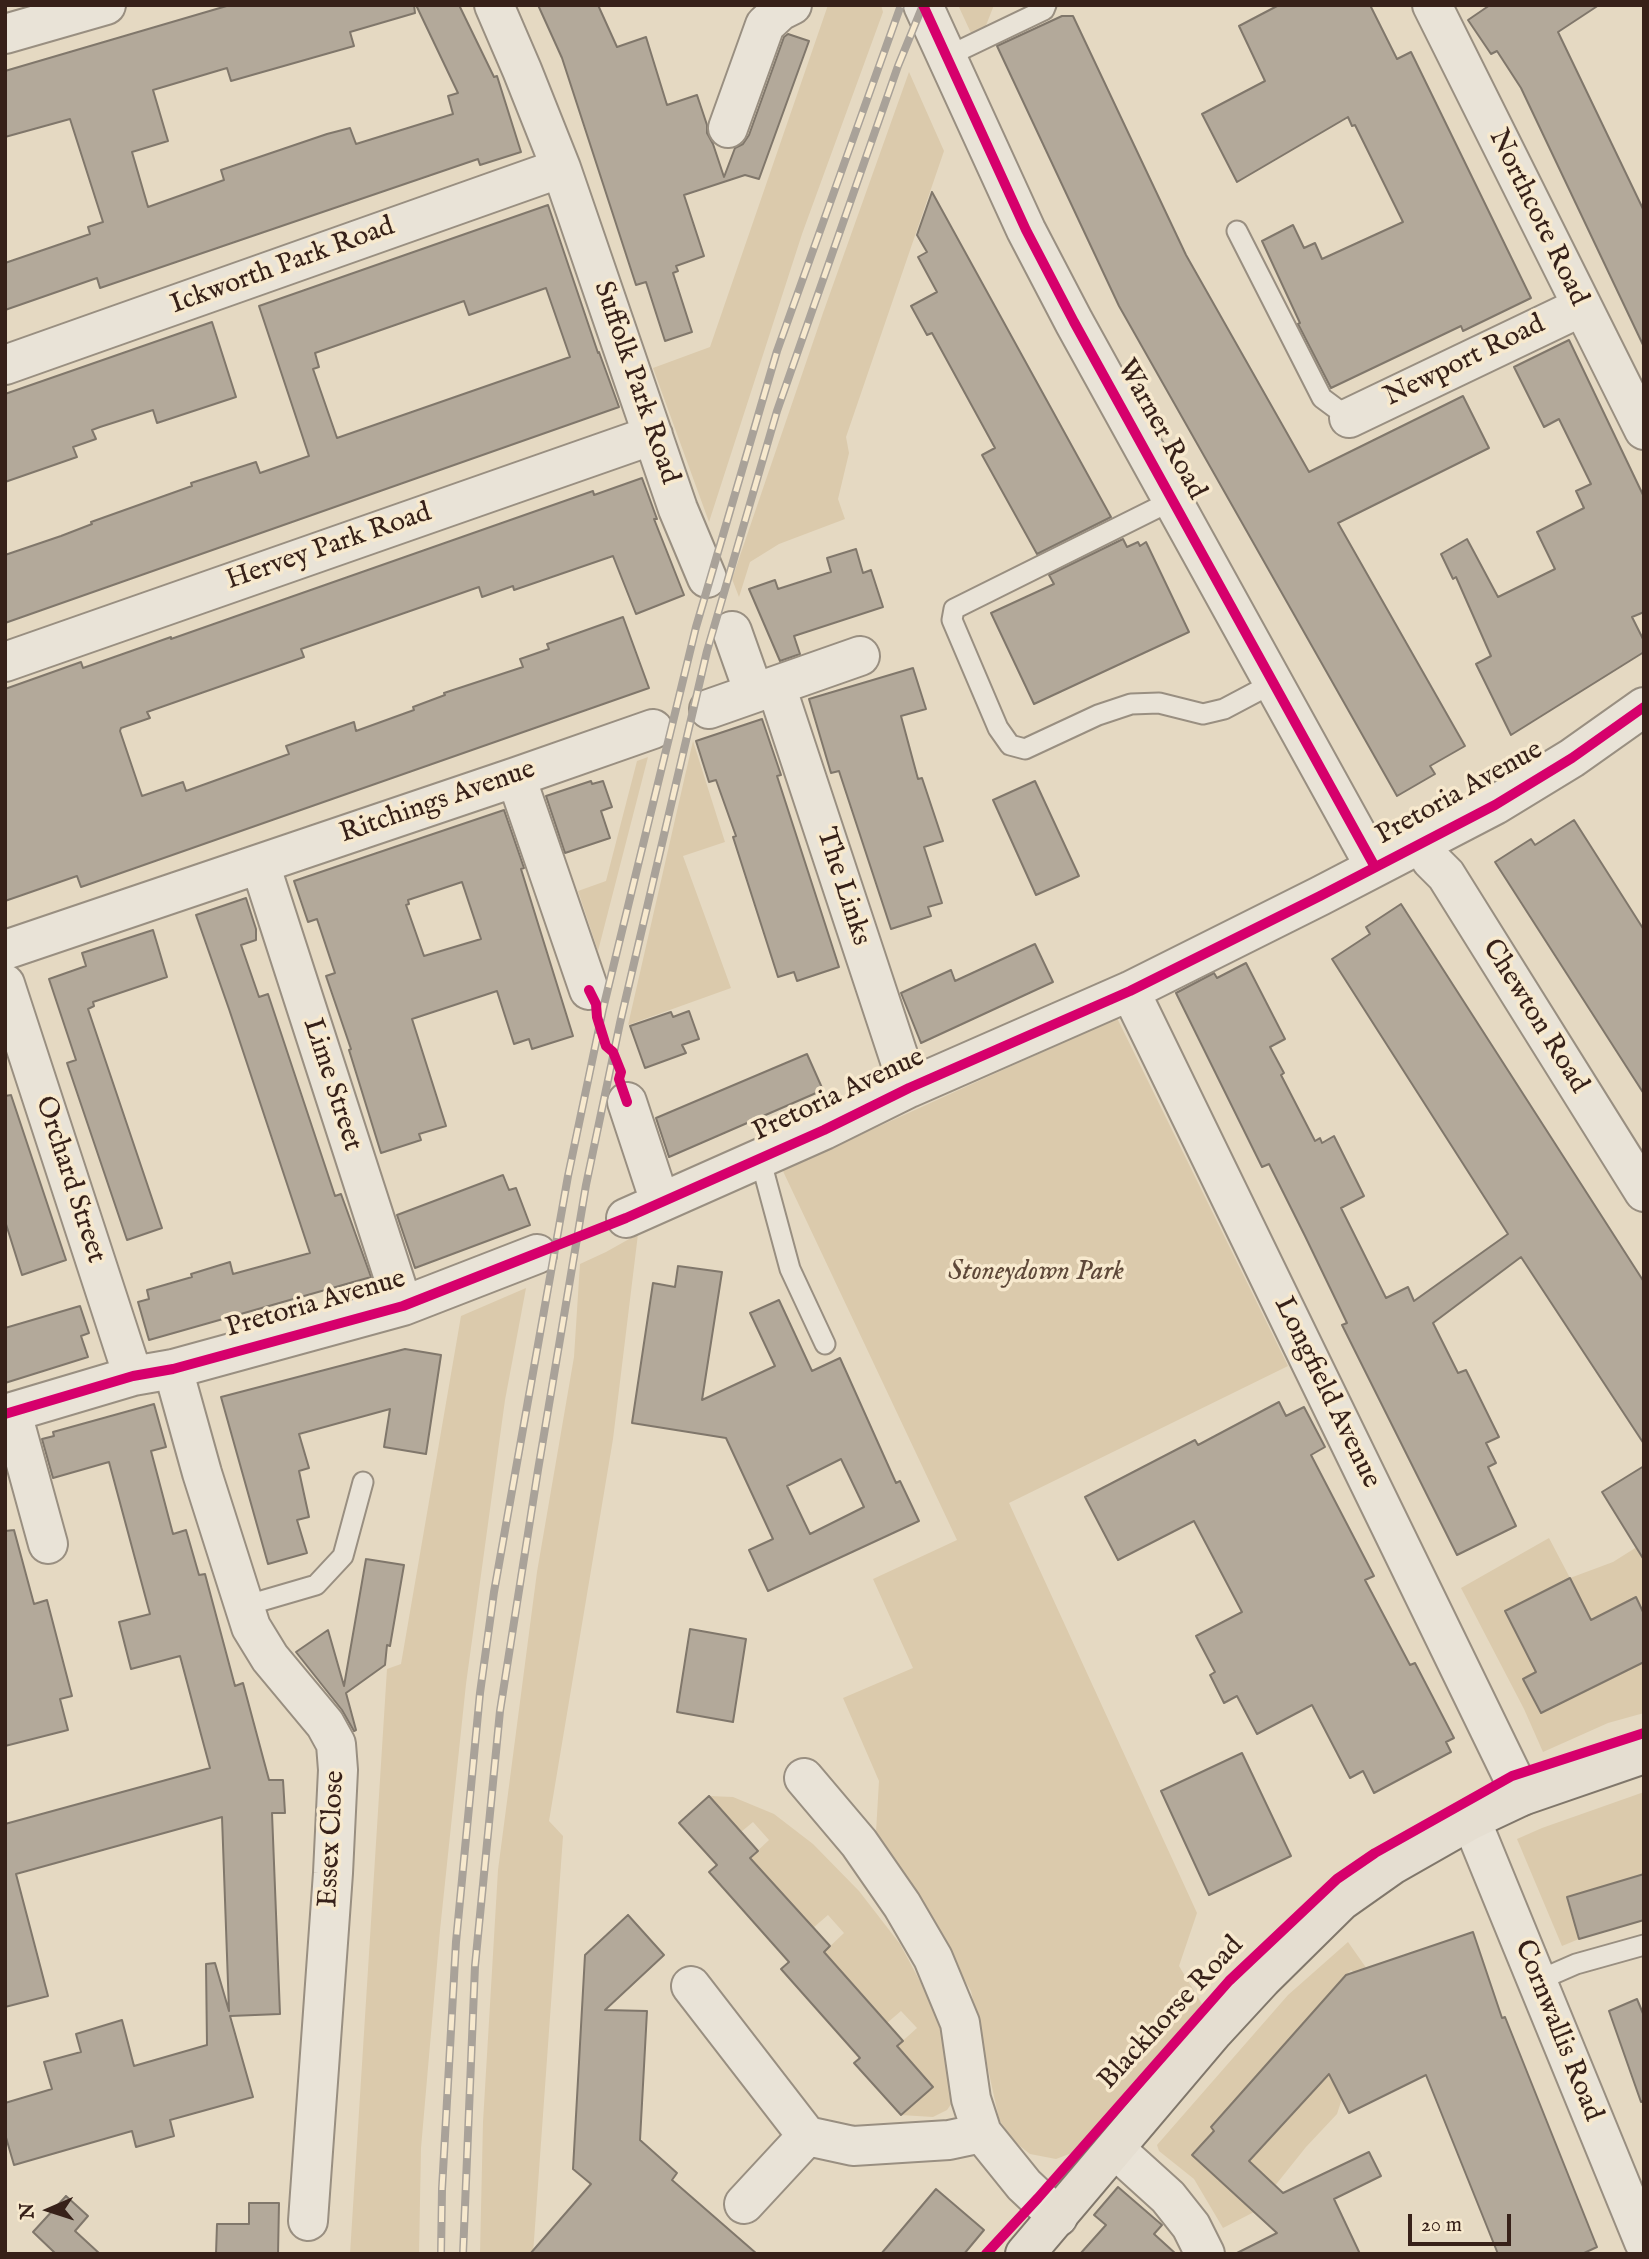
<!DOCTYPE html>
<style>
body{margin:0}
#map{position:relative;width:1649px;height:2259px;overflow:hidden;background:#e5d9c2;font-family:"IM FELL English",serif}
canvas{display:block}
.frame{position:absolute;inset:0;border:7px solid #372119;pointer-events:none}
.north{position:absolute;left:14px;top:2175px;width:70px;height:70px;-webkit-text-stroke:5px #f7e9ce;paint-order:stroke;rotate:267deg;font-size:19px;font-weight:700;line-height:28px;text-align:center;color:#372119}
.north::after{content:'';display:block;margin:auto;width:24px;height:32px;background:#372119;clip-path:polygon(50% 0,100% 100%,50% 72%,0 100%)}
.scale{position:absolute;left:1408px;top:2214px;width:103px;height:32px;box-sizing:border-box;border:4px solid #372119;border-top:0;padding-left:9px;font-size:21px;line-height:24px;white-space:nowrap;color:#372119;-webkit-text-stroke:5px #f7e9ce;paint-order:stroke}
</style>
<div id="map">
<canvas width="1649" height="2259"></canvas>
<div class="frame"></div>
<div class="north">N</div>
<div class="scale">20 m</div>
</div>
<script>
const c = document.querySelector('canvas').getContext('2d');
c.lineJoin = 'round';
function fill(path, color) { c.fillStyle = color; c.fill(path, 'evenodd'); }
const poly = rows => new Path2D(rows.map(r => 'M' + r).join(''));
function trace(path, color, width, dash) { c.strokeStyle = color; c.lineWidth = width; c.lineCap = dash ? 'butt' : 'round'; c.setLineDash(dash || []); c.stroke(path); }
function label(font, color, halo, rows, align = 'center') {
  c.font = font + ' "IM FELL English",serif'; c.lineWidth = 7; c.setLineDash([]); c.textBaseline = 'middle'; c.strokeStyle = halo; c.fillStyle = color; for (const [text, x, y, turn = 0] of rows) {
    c.save(); c.translate(x, y); c.rotate((+turn || 0) * Math.PI / 180); c.textAlign = isNaN(turn) ? turn : align; if (halo) c.strokeText(text, 0, 0); c.fillText(text, 0, 0); c.restore();
  }
}
fill(poly([
 [828,5,881,5,883,12,802,234,709,522,653,368,710,347],
 [958,5,994,5,985,28,971,33],
 [909,72,944,151,846,437,849,453,838,499,845,519,779,544,750,562,739,597,732,579,823,313],
 [693,741,725,842,683,856,731,988,628,1025],
 [648,757,598,951,578,891,606,881,637,761],
 [1117,1018,1288,1366,1009,1503,1197,1913,1179,1966,1202,2004,1077,2151,1056,2159,1030,2154,1011,2139,999,2119,971,1991,876,1832,879,1781,843,1698,913,1668,873,1579,957,1540,782,1169,849,1140],
 [638,1234,613,1439,549,1821,563,1836,533,2254,480,2254,483,2122,498,1870,537,1572,574,1357,580,1264,606,1252],
 [526,1288,505,1400,466,1684,440,1930,421,2148,419,2254,350,2254,387,1669,401,1664,461,1316],
 [1549,1538,1570,1578,1613,1562,1640,1545,1644,1551,1644,1614,1636,1597,1623,1603,1575,1653,1505,1611,1524,1648,1540,1641,1562,1659,1523,1679,1540,1713,1644,1662,1644,1713,1608,1723,1543,1752,1524,1709,1461,1588],
 [1644,1792,1644,1874,1567,1897,1579,1939,1562,1946,1517,1839,1542,1828],
 [709,1796,733,1797,774,1814,813,1844,859,1891,900,1944,929,1998,941,2027,954,2100,947,2110,933,2117,901,2115,932,2087,897,2046,917,2028,901,2011,887,2023,824,1952,844,1933,828,1915,813,1928,750,1858,769,1840,753,1822,741,1832],
 [1348,1942,1367,1969,1359,1977,1351,1970,1211,2127,1214,2131,1192,2155,1249,2161,1365,2028,1337,2114,1306,2147,1254,2212,1223,2228,1194,2179,1159,2151,1157,2145,1288,1995]
]), '#dbcaac');
const building = poly([
 [230,5,414,5,415,13,350,32,354,46,231,81,227,68,153,90,168,141,132,152,148,207,224,180,221,170,327,134,350,128,356,144,453,114,448,96,458,93,416,5,459,5,494,77,497,76,521,152,480,165,478,159,100,288,97,278,5,310,5,263,90,234,88,227,103,222,70,119,5,137,5,71,230,5],
 [538,5,598,5,617,47,646,37,667,105,697,95,707,125,707,133,713,144,724,177,735,148,743,144,749,135,784,37,788,34,809,41,759,179,745,175,684,195,704,256,676,266,678,271,673,273,692,332,665,341,646,282,636,285,562,58,538,5],
 [1279,5,1370,5,1397,59,1411,52,1531,298,1463,331,1461,326,1331,388,1298,324,1300,323,1262,241,1293,225,1304,248,1315,243,1322,259,1403,222,1355,125,1352,126,1348,117,1237,182,1202,114,1265,81,1239,26,1279,5],
 [1490,5,1599,5,1558,32,1644,211,1644,347,1521,88,1497,51,1491,54,1468,20,1490,5],
 [1062,16,1073,16,1186,255,1309,472,1463,396,1489,448,1338,523,1465,746,1430,766,1435,774,1397,796,1119,306,997,46,1062,16],
 [932,192,1111,517,1037,554,982,455,995,448,932,333,927,335,911,306,937,292,918,257,927,252,917,235,932,192],
 [548,205,598,353,599,352,619,407,5,623,5,555,61,536,92,524,91,522,192,486,191,483,256,462,260,473,309,456,259,306,548,205],
 [546,288,570,357,337,438,313,369,319,367,315,353,464,301,469,315,546,288],
 [212,322,236,397,157,423,153,410,100,427,92,430,96,439,73,447,77,457,5,482,5,394,212,322],
 [1569,340,1644,497,1644,612,1632,617,1644,641,1644,652,1511,735,1476,664,1491,656,1456,577,1453,579,1441,554,1467,539,1498,597,1555,569,1537,532,1584,508,1576,491,1591,484,1559,419,1544,427,1514,367,1569,340],
 [642,478,657,519,654,519,684,595,636,614,613,556,514,590,513,586,482,597,479,587,301,649,304,657,147,712,150,718,121,728,120,731,142,796,183,782,186,791,289,754,286,746,354,722,356,731,414,710,413,707,445,695,444,693,523,667,520,659,549,649,547,644,623,617,649,688,81,887,77,876,5,901,5,689,81,662,83,668,171,637,171,639,593,491,594,495,642,478],
 [1123,539,1127,547,1138,542,1140,546,1146,542,1189,632,1034,704,991,613,1054,584,1049,575,1123,539],
 [856,549,863,573,871,570,883,607,794,636,800,654,780,661,749,589,775,580,778,589,831,572,827,558,856,549],
 [913,668,926,709,901,716,918,779,922,778,943,841,924,847,942,903,928,907,931,916,891,929,839,771,831,773,809,699,913,668],
 [762,719,781,775,777,776,839,967,797,981,794,972,778,977,733,837,736,836,716,780,709,782,696,741,762,719],
 [591,781,592,784,603,781,612,807,601,811,610,838,565,853,546,796,591,781],
 [1035,781,1079,876,1036,895,993,800,1035,781],
 [504,810,524,868,521,869,573,1036,532,1049,529,1039,514,1044,497,991,412,1019,446,1126,419,1134,421,1140,381,1153,349,1050,351,1049,326,976,335,973,317,919,308,922,294,881,504,810],
 [462,882,481,939,424,956,406,905,409,904,408,900,462,882],
 [1574,820,1644,930,1644,1094,1495,862,1531,839,1535,845,1574,820],
 [246,898,256,929,256,940,241,945,259,997,268,994,335,1196,341,1194,371,1277,149,1340,138,1302,149,1299,147,1290,192,1277,191,1274,230,1262,233,1274,310,1253,229,1009,196,915,246,898],
 [1401,904,1644,1282,1644,1444,1521,1257,1433,1323,1458,1373,1466,1370,1499,1437,1486,1443,1496,1463,1488,1467,1516,1526,1457,1555,1342,1325,1347,1323,1305,1236,1269,1164,1262,1167,1176,993,1214,973,1217,978,1246,963,1285,1039,1270,1047,1284,1073,1281,1075,1315,1141,1320,1138,1322,1143,1334,1136,1364,1196,1341,1208,1386,1298,1408,1287,1414,1301,1508,1234,1332,959,1370,934,1366,927,1401,904],
 [153,930,167,977,93,1002,94,1006,88,1009,162,1228,127,1240,67,1063,76,1060,49,979,86,966,82,953,153,930],
 [1035,944,1053,982,921,1043,901,993,951,970,955,981,1035,944],
 [689,1011,699,1039,682,1045,686,1053,645,1068,630,1026,671,1012,673,1017,689,1011],
 [807,1054,823,1090,669,1157,656,1118,807,1054],
 [11,1095,66,1260,22,1275,5,1221,5,1096,11,1095],
 [503,1175,509,1190,516,1188,530,1225,415,1268,397,1215,503,1175],
 [678,1266,722,1272,702,1400,775,1366,750,1313,779,1300,812,1371,840,1358,896,1483,900,1481,919,1521,768,1591,749,1550,773,1539,726,1438,632,1423,653,1283,675,1287,678,1266],
 [841,1459,864,1507,810,1534,787,1486,841,1459],
 [80,1306,89,1333,81,1336,88,1357,5,1383,5,1328,80,1306],
 [405,1349,441,1355,426,1454,384,1447,390,1409,299,1434,309,1468,299,1471,309,1517,297,1520,307,1553,268,1564,221,1397,405,1349],
 [1279,1402,1286,1416,1304,1407,1325,1447,1311,1455,1374,1576,1365,1580,1410,1665,1415,1663,1454,1738,1446,1742,1451,1752,1374,1793,1363,1771,1350,1778,1312,1705,1257,1734,1237,1696,1224,1703,1210,1675,1215,1672,1196,1636,1242,1612,1194,1521,1118,1560,1085,1497,1195,1440,1198,1445,1279,1402],
 [154,1404,166,1447,151,1451,173,1534,186,1530,199,1575,205,1574,235,1686,243,1683,269,1780,283,1780,285,1813,272,1813,280,2014,230,2016,253,2097,170,2120,174,2136,136,2147,132,2131,14,2165,5,2134,5,2103,52,2089,44,2062,81,2052,76,2034,122,2020,134,2066,207,2045,206,1964,215,1963,229,2011,222,1817,16,1874,48,1996,5,2007,5,1824,210,1768,180,1656,131,1669,119,1622,150,1614,109,1462,53,1478,42,1439,54,1436,53,1432,154,1404],
 [1644,1466,1644,1560,1602,1492,1644,1466],
 [14,1530,34,1604,47,1600,72,1696,60,1699,68,1730,5,1746,5,1531,14,1530],
 [366,1559,404,1565,390,1646,387,1645,385,1665,346,1693,356,1730,354,1731,342,1710,296,1652,328,1630,344,1686,366,1559],
 [1570,1578,1591,1620,1636,1597,1644,1614,1644,1662,1541,1713,1523,1679,1536,1672,1505,1611,1570,1578],
 [690,1629,746,1639,733,1722,677,1712,690,1629],
 [1242,1753,1291,1856,1209,1895,1161,1791,1242,1753],
 [709,1796,758,1851,750,1858,830,1946,824,1952,903,2041,897,2046,933,2087,901,2115,854,2063,860,2058,781,1969,789,1962,709,1872,717,1865,679,1823,709,1796],
 [1644,1874,1644,1920,1579,1939,1567,1897,1644,1874],
 [628,1915,664,1955,605,2010,647,2011,640,2140,677,2173,672,2180,757,2254,530,2254,591,2184,573,2169,585,1955,628,1915],
 [1473,1932,1502,2018,1505,2017,1597,2247,1582,2254,1498,2254,1426,2075,1349,2113,1329,2074,1249,2161,1283,2193,1369,2152,1381,2176,1334,2199,1360,2254,1235,2254,1277,2233,1192,2155,1214,2131,1211,2127,1346,1975,1473,1932],
 [1637,1999,1644,2016,1644,2101,1641,2102,1609,2011,1637,1999],
 [1118,2187,1162,2225,1154,2234,1176,2254,1080,2254,1106,2225,1094,2215,1118,2187],
 [936,2189,984,2230,964,2254,881,2254,936,2189],
 [66,2196,88,2216,75,2231,100,2254,56,2254,33,2232,66,2196],
 [249,2203,279,2203,278,2254,216,2254,217,2224,249,2224,249,2203]
]);
fill(building, '#b3a99a');
trace(building, '#80776b', 2);
const service = poly([
 [946,57,1044,10,1046,5],
 [1237,231,1322,398,1349,418],
 [1173,500,954,609,952,620,998,728,1010,745,1025,749,1098,715,1131,704,1159,703,1203,714,1224,709,1275,682],
 [760,1158,790,1269,825,1344],
 [244,1606,316,1585,343,1556,363,1482],
 [1537,1981,1576,1964,1644,1945]
]);
const minor = poly([
 [494,5,522,70,561,168,678,509,707,578],
 [923,5,1026,230,1074,322,1375,867],
 [1432,5,1644,430],
 [5,34,106,5],
 [728,128,765,25,780,11,792,5],
 [5,365,561,168],
 [1349,418,1581,307],
 [732,631,754,693],
 [5,662,653,435],
 [776,686,909,1088],
 [709,709,860,656],
 [516,777,589,990],
 [1422,844,1431,860,1446,875,1644,1192],
 [260,864,403,1306],
 [5,950,516,777,653,729],
 [5,984,133,1376],
 [1130,991,1522,1796],
 [627,1102,660,1202],
 [626,1218,824,1130,909,1088,1130,991,1320,896,1495,805,1572,758,1644,707],
 [173,1369,202,1473,251,1627,270,1658,325,1724,336,1744,338,1770,333,1873,308,2221],
 [12,1413,48,1544],
 [5,1414,133,1376,173,1369,403,1306,537,1254],
 [804,1778,859,1843,902,1905,933,1958,960,2023,971,2099,982,2133,1024,2185,1058,2217],
 [1471,1820,1644,2242],
 [691,1986,807,2136,853,2146,949,2140,982,2133],
 [1115,2149,1168,2197,1191,2226,1205,2254],
 [744,2204,807,2136]
]);
const primary = poly([
 [1025,2254,1214,2031,1262,1979,1341,1901,1392,1865,1471,1820,1522,1796,1644,1754]
]);
trace(service, '#998f81', 23);
trace(minor, '#998f81', 42);
trace(primary, '#80776b', 42);
trace(service, '#e9e3d7', 19);
trace(minor, '#e9e3d7', 38);
trace(primary, '#e5ded1', 38);
const rail = poly([
 [441,2254,442,2189,456,1942,480,1693,494,1592,568,1176,603,1009,696,627,777,351,901,5],
 [463,2254,475,1966,500,1711,538,1470,586,1185,620,1023,707,651,777,411,898,66,923,5]
]);
trace(rail, '#a9a299', 8);
trace(rail, '#f7e9ce', 5, [16]);
trace(poly([
 [923,5,1026,230,1074,322,1375,867],
 [589,990,596,1004,597,1017,606,1046,613,1052,621,1072,619,1079,627,1102],
 [5,1414,133,1376,173,1369,403,1306,626,1218,824,1130,909,1088,1130,991,1320,896,1495,805,1572,758,1644,707],
 [986,2254,1038,2198,1229,1981,1337,1879,1375,1853,1512,1776,1644,1733]
]), '#d6006c', 10);
label('28px', '#372119', '#f7e9ce', [
 ["Northcote Road",1537,218,64],
 ["Ickworth Park Road",283,267,-20],
 ["Newport Road",1465,362,-26],
 ["Suffolk Park Road",635,383,71],
 ["Warner Road",1160,430,61],
 ["Hervey Park Road",329,548,-19],
 ["Pretoria Avenue",1460,794,-29],
 ["Ritchings Avenue",438,803,-19],
 ["The Links",842,887,72],
 ["Chewton Road",1534,1017,58],
 ["Lime Street",331,1085,72],
 ["Pretoria Avenue",839,1096,-25],
 ["Orchard Street",69,1180,72],
 ["Pretoria Avenue",316,1305,-16],
 ["Longfield Avenue",1326,1393,64],
 ["Essex Close",333,1839,-87],
 ["Blackhorse Road",1172,2014,-47],
 ["Cornwallis Road",1557,2031,68]
]);
label('italic 28px', '#5e4839', '#f7e9ce', [
 ["Stoneydown Park",1036,1273]
]);
</script>
